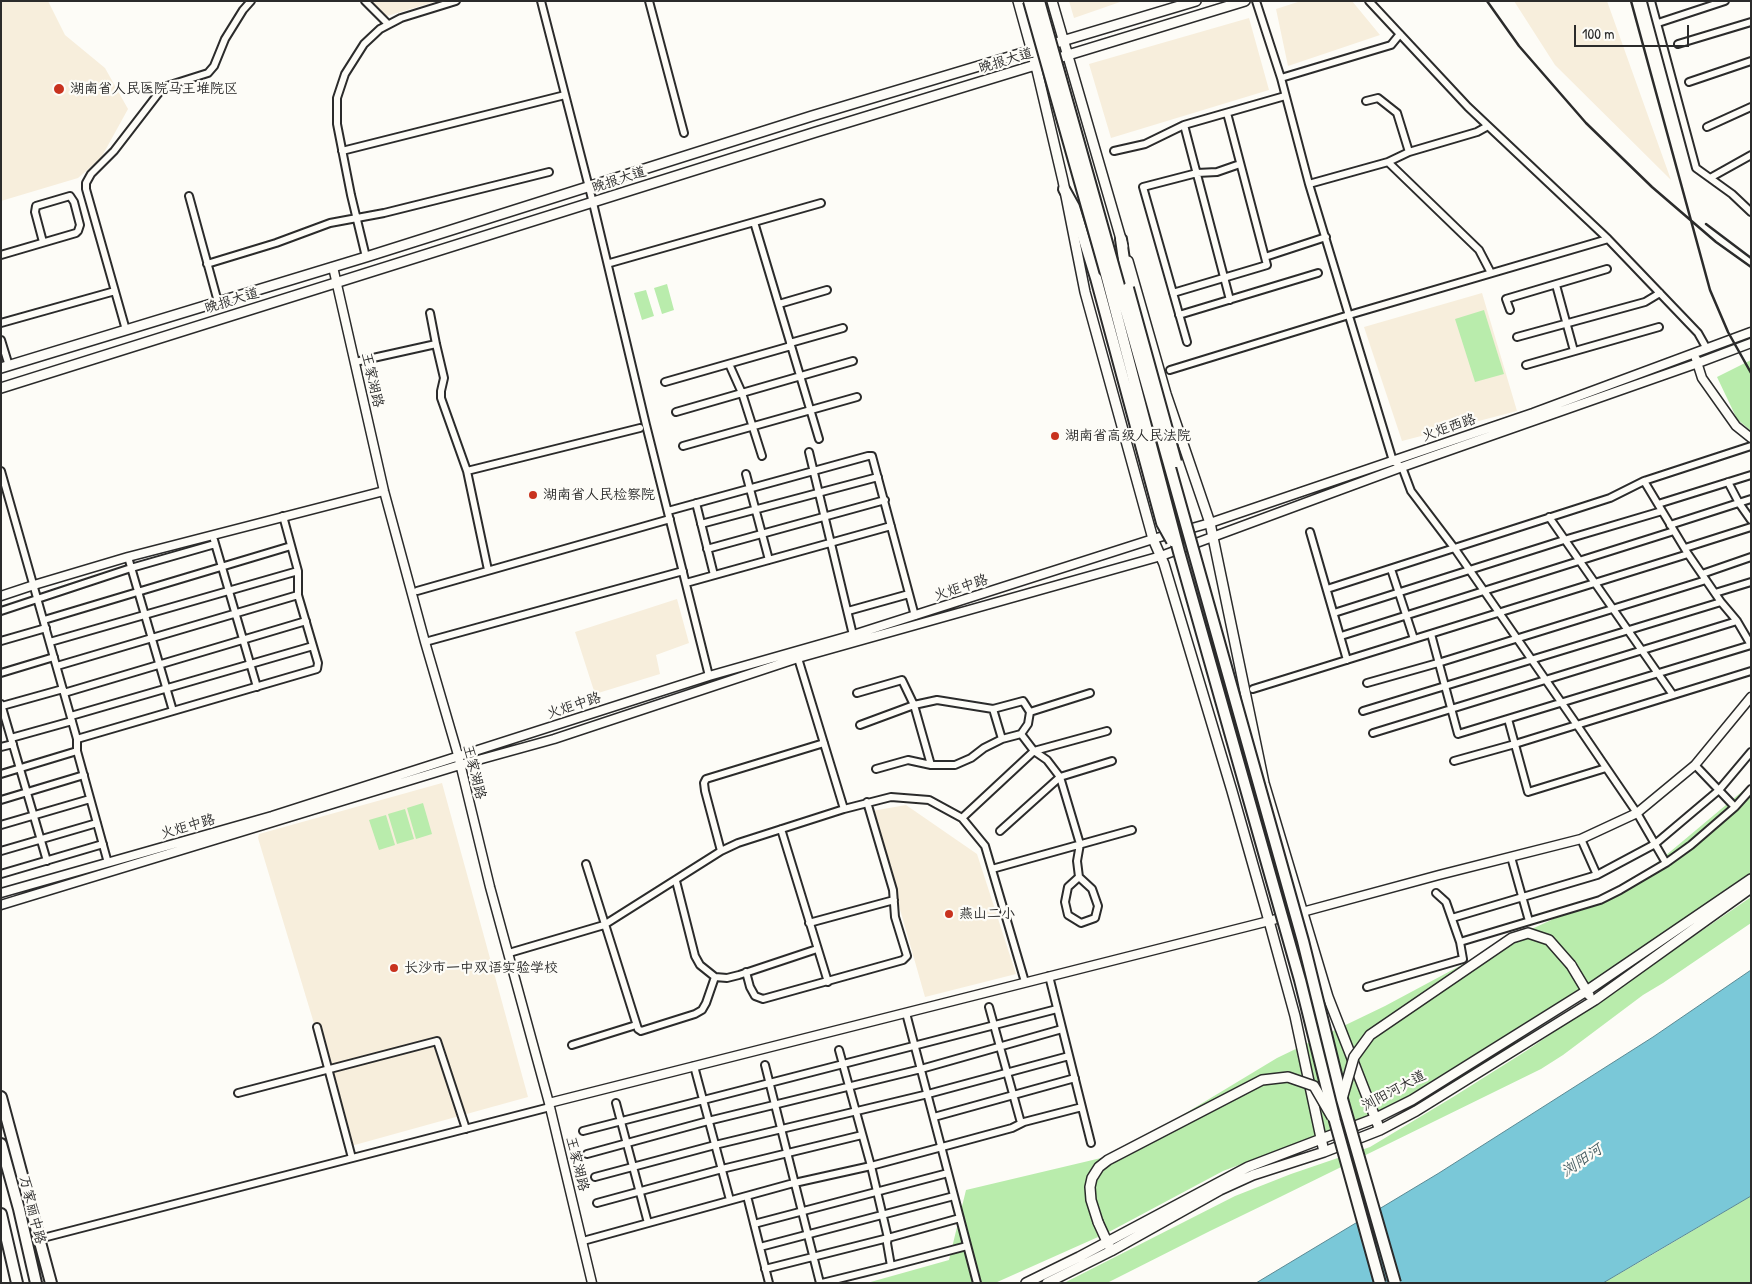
<!DOCTYPE html>
<meta charset="utf-8">
<style>
body{margin:0}
#map{position:relative;width:1752px;height:1284px;overflow:hidden;background:#fdfcf7;font-family:"Patrick Hand",sans-serif}
canvas{display:block}
.frame{position:absolute;inset:0;border:2px solid #2b2b2b;pointer-events:none}
.scale{position:absolute;left:1574px;top:25px;width:115px;height:22px;box-sizing:border-box;border:2px solid #2b2b2b;border-top:0;padding-left:6px;font-size:15px;line-height:18px;white-space:nowrap;color:#2b2b2b;-webkit-text-stroke:4px #fdfcf7;paint-order:stroke}
</style>
<div id="map">
<canvas width="1752" height="1284"></canvas>
<div class="frame"></div>
<div class="scale">100 m</div>
</div>
<script>
const c = document.querySelector('canvas').getContext('2d');
c.lineJoin = 'round';
function fill(path, color) { c.fillStyle = color; c.fill(path, 'evenodd'); }
const poly = rows => new Path2D(rows.map(r => 'M' + r).join(''));
function trace(path, color, width, dash) { c.strokeStyle = color; c.lineWidth = width; c.lineCap = dash ? 'butt' : 'round'; c.setLineDash(dash || []); c.stroke(path); }
function label(font, color, halo, rows, align = 'center') {
  c.font = font + ' "Patrick Hand","LXGW WenKai TC",sans-serif'; c.lineWidth = 4.5; c.setLineDash([]); c.textBaseline = 'middle'; c.strokeStyle = halo; c.fillStyle = color; for (const [text, x, y, turn = 0] of rows) {
    c.save(); c.translate(x, y); c.rotate((+turn || 0) * Math.PI / 180); c.textAlign = isNaN(turn) ? turn : align; if (halo) c.strokeText(text, 0, 0); c.fillText(text, 0, 0); c.restore();
  }
}
fill(poly([
 [1,1,48,1,65,35,105,68,128,109,101,158,78,178,1,201],
 [362,1,438,1,387,16],
 [1069,1,1123,1,1074,18],
 [1301,1,1352,1,1380,35,1288,66,1276,9],
 [1514,1,1607,1,1671,180,1555,65],
 [1249,18,1269,90,1111,138,1089,64],
 [1482,293,1517,411,1402,441,1364,327],
 [677,599,689,643,656,655,660,674,595,694,575,632],
 [442,783,528,1097,351,1146,258,838,259,834],
 [906,805,977,854,1016,974,925,997,872,811]
]), '#f7eedc');
fill(poly([
 [667,284,674,310,662,314,654,288],
 [646,290,654,316,642,320,634,293],
 [1484,310,1504,374,1475,382,1455,319],
 [1751,360,1751,431,1737,419,1717,377],
 [1751,784,1751,875,1412,1100,1223,1171,1107,1233,995,1283,867,1283,949,1260,966,1190,1118,1154,1277,1058,1385,1006,1512,938,1634,882],
 [423,803,432,834,416,839,407,808],
 [405,809,414,839,397,844,388,814],
 [386,815,395,845,379,850,369,820],
 [1751,897,1751,923,1663,983,1643,995,1563,1055,1541,1069,1278,1198,1210,1231,1107,1283,1064,1283,1235,1196,1291,1174,1370,1147,1453,1097,1526,1051],
 [1751,1196,1751,1283,1603,1283,1645,1259]
]), '#b9ecac');
const water = poly([
 [1751,970,1751,1196,1603,1283,1256,1283,1439,1173,1653,1037,1751,970]
]);
fill(water, '#7ac8d8');
trace(water, '#5a8993', 1);
const minor = poly([
 [365,1,388,24],
 [541,1,593,203,646,425,709,676],
 [649,1,684,133],
 [1256,1,1281,78,1309,184,1393,461,1402,467,1411,491,1455,549,1577,725,1637,813,1666,863],
 [1369,1,1468,107,1608,239,1698,333,1707,349],
 [1651,1,1696,168,1732,194,1751,212],
 [1658,23,1725,1],
 [1678,44,1751,22],
 [1281,78,1391,45,1400,34],
 [1689,82,1751,61],
 [1366,101,1378,98,1397,113,1409,152],
 [1184,125,1230,300],
 [1707,127,1751,107],
 [342,151,565,95],
 [1114,151,1145,144,1184,125,1285,96],
 [1388,162,1409,152,1477,132,1488,126],
 [1710,178,1751,155],
 [1309,184,1388,162,1479,250,1491,273],
 [189,196,218,302],
 [754,222,819,439],
 [1,255,76,233,78,231,80,225,74,202,70,196,36,206,35,212,43,242],
 [366,257,351,195,337,124,337,98,345,74,364,44,380,29,401,18,456,1],
 [1265,257,1326,237],
 [610,263,821,203],
 [207,264,276,243,330,223,384,213,549,172],
 [1556,285,1574,351],
 [1173,293,1267,265,1227,113],
 [779,304,827,290],
 [1510,310,1506,299,1607,269],
 [430,313,436,344,444,378,441,391,441,398,467,471,488,570],
 [1179,315,1318,273],
 [1,323,115,291],
 [126,330,86,189,86,183,91,174,114,151,161,90,167,86,208,73,214,66,225,39,243,10,251,1],
 [1517,337,1645,302,1660,293],
 [1,340,9,366],
 [1187,342,1143,187,1197,173,1217,172,1240,164],
 [790,343,843,328],
 [355,362,436,344],
 [729,364,742,393,762,456],
 [1526,365,1659,327],
 [1170,370,1349,315,1608,239],
 [665,382,791,346],
 [676,412,853,361],
 [683,446,857,397],
 [809,452,853,635],
 [1,471,77,739,77,751,108,863],
 [467,471,640,428],
 [746,474,769,560],
 [1644,481,1688,554,1721,602,1737,621,1751,645],
 [1728,482,1739,503,1751,520],
 [696,503,714,575],
 [1658,504,1751,475],
 [668,511,868,456,872,456,915,616],
 [1549,517,1673,695],
 [701,524,878,477],
 [1670,525,1751,499],
 [1310,532,1347,660],
 [214,540,257,687],
 [1685,548,1751,527],
 [707,549,885,500],
 [128,557,173,711],
 [1391,569,1414,639],
 [1702,574,1751,557],
 [686,583,891,526],
 [1327,589,1610,498,1644,481,1751,446],
 [417,591,670,519],
 [1715,593,1751,582],
 [1,611,131,568,215,544],
 [848,611,909,594],
 [1334,613,1564,540,1662,511],
 [44,620,291,546],
 [1431,634,1458,734,1751,645],
 [1341,636,1674,531],
 [1,641,46,628],
 [50,642,298,571],
 [425,642,683,571],
 [797,655,844,809],
 [57,666,298,595],
 [1,673,54,657],
 [1367,683,1438,663,1706,580],
 [1253,689,1688,554],
 [64,693,306,621],
 [857,693,902,680,914,705,931,765],
 [1,704,47,861],
 [2,706,63,689],
 [993,709,1023,701,1030,712,1090,693],
 [1363,711,1721,602],
 [71,716,313,646],
 [1508,719,1528,792,1606,768],
 [860,725,914,705,937,700,993,709,1002,739,1021,734,1028,724,1030,712],
 [1373,733,1737,621],
 [1021,734,1034,751,1047,760,1060,777,1080,844,1077,861,1079,877,1068,887,1065,902,1068,915,1081,923,1095,918,1098,906,1092,889,1079,877],
 [11,738,72,721],
 [77,739,317,669,318,663,298,595,298,571,283,516],
 [1,747,13,744],
 [1454,761,1515,744,1751,671],
 [1695,765,1735,807],
 [876,769,908,760,931,765,955,765,971,758,984,748,1002,739],
 [1,774,77,751],
 [1,800,84,775],
 [962,818,1034,751,1107,731],
 [1,825,90,799],
 [781,829,828,982],
 [1000,831,1060,777,1112,761],
 [1581,839,1597,875],
 [1,851,97,823],
 [721,851,705,791,704,783,706,779,824,743],
 [1511,857,1529,921],
 [586,864,638,1029,641,1031,695,1014,702,1010,706,1003,715,977],
 [992,869,1132,830],
 [1,874,103,844],
 [676,881,695,956,700,965,715,977,727,978,739,975,817,949],
 [1452,918,1597,875,1655,844,1719,790,1751,752],
 [809,923,894,900],
 [1460,942,1600,900,1620,890,1666,863,1691,845,1735,807,1751,789],
 [509,953,604,925,721,851,738,843,844,809,891,797,929,800,962,818,985,846,1025,982],
 [746,972,750,987,755,996,763,999,903,960,907,956,895,917,893,890,867,802],
 [1049,976,1091,1143],
 [1367,987,1463,959,1460,942,1446,902,1436,893],
 [989,1007,1021,1123],
 [906,1013,977,1283],
 [317,1027,352,1158],
 [572,1045,636,1025],
 [839,1050,871,1166,888,1238,887,1243,891,1266],
 [765,1065,820,1283],
 [694,1066,730,1200],
 [238,1093,437,1041,466,1129],
 [616,1103,648,1223],
 [934,1117,1075,1078],
 [583,1131,1057,1009],
 [587,1154,708,1121,921,1069,1062,1029],
 [595,1177,715,1145,928,1094,1069,1056],
 [747,1196,769,1283],
 [597,1203,722,1169,862,1135],
 [754,1224,948,1173],
 [39,1239,550,1107],
 [583,1241,790,1184,871,1166,942,1147,1012,1128,1024,1122,1082,1107],
 [760,1247,954,1196],
 [765,1269,888,1238,960,1218],
 [822,1283,891,1266,967,1246]
]);
const tertiary = poly([
 [333,267,384,491,425,642,458,755,490,887,549,1103,592,1283],
 [1696,359,1702,378,1736,426,1751,438],
 [1,596,34,585,128,557,384,491],
 [1,893,272,816,709,676,853,635,1153,539,1210,523,1533,413,1751,332],
 [1,905,460,765,554,739,798,658,1161,556,1402,467,1698,363,1751,343],
 [549,1103,1269,921,1439,875,1581,839,1637,813,1695,765,1751,697]
]);
const secondary = poly([
 [1018,1,1036,66,1063,181,1085,292,1153,539,1164,564,1232,791,1269,921,1295,1016,1324,1152],
 [1052,1,1123,246],
 [1128,261,1166,394,1210,523,1264,783,1328,997,1380,1130],
 [1,368,366,257,812,116,1196,1],
 [1,388,816,132,1245,1],
 [1571,965,1589,995],
 [1098,1222,1109,1246],
 [1026,1283,1079,1257,1248,1167,1376,1118,1412,1100,1588,990,1751,879],
 [1047,1283,1111,1251,1220,1190,1253,1175,1324,1152,1380,1130,1416,1111,1595,1000,1751,888]
]);
const primary = poly([
 [1,1097,51,1283],
 [1,1144,19,1209,36,1283],
 [1,1214,17,1283]
]);
const trunk = poly([
 [1064,189,1074,207,1096,278],
 [1121,239,1128,288]
]);
trace(minor, '#2b2b2b', 10);
trace(tertiary, '#2b2b2b', 11);
trace(secondary, '#2b2b2b', 12);
trace(primary, '#2b2b2b', 14);
trace(trunk, '#2b2b2b', 14);
trace(minor, '#fdfcf7', 6);
trace(tertiary, '#fdfcf7', 8);
trace(secondary, '#fdfcf7', 9);
trace(primary, '#fdfcf7', 10);
trace(trunk, '#fdfcf7', 10);
trace(poly([
 [1487,1,1519,46,1586,123,1652,187,1716,242,1751,267],
 [1631,1,1710,290,1728,332,1751,373],
 [1706,224,1751,258]
]), '#2b2b2b', 2.5);
const secondaryBridge = poly([
 [1342,1099,1354,1057,1370,1035,1512,938,1528,933,1549,940,1571,965],
 [1098,1222,1091,1200,1090,1187,1092,1178,1099,1167,1108,1160,1262,1080,1288,1077,1314,1086,1332,1117]
]);
const trunkBridge = poly([
 [1029,1,1106,274,1179,552,1300,980,1335,1121,1380,1283],
 [1039,1,1303,941,1342,1099,1395,1283],
 [1096,278,1162,523,1172,541],
 [1128,288,1176,462]
]);
trace(secondaryBridge, '#2b2b2b', 12, []);
trace(trunkBridge, '#2b2b2b', 14, []);
trace(secondaryBridge, '#fdfcf7', 9);
trace(trunkBridge, '#fdfcf7', 10);
for (const [x, y, r, color] of [
 [59,89,6,"#c8321e"],
 [1055,436,5,"#c8321e"],
 [533,495,5,"#c8321e"],
 [949,914,5,"#c8321e"],
 [394,968,5,"#c8321e"]
]) { const dot = new Path2D(); dot.arc(x, y, r, 0, 2 * Math.PI); c.fillStyle = color; c.fill(dot); trace(dot, '#fdfcf7', 2); }
label('14px', '#2b2b2b', '#fdfcf7', [
 ["晚报大道",1006,61,-17],
 ["晚报大道",619,180,-18],
 ["晚报大道",232,301,-17],
 ["王家湖路",372,380,77],
 ["火炬西路",1449,428,-19],
 ["火炬中路",961,588,-18],
 ["火炬中路",574,706,-18],
 ["王家湖路",474,772,76],
 ["火炬中路",188,827,-16],
 ["浏阳河大道",1394,1091,-28],
 ["王家湖路",577,1164,76],
 ["万家丽中路",32,1210,76]
]);
label('14px', '#2b2b2b', '#fdfcf7', [
 ["湖南省人民医院马王堆院区",70,89],
 ["湖南省高级人民法院",1065,436],
 ["湖南省人民检察院",543,495],
 ["燕山二小",959,914],
 ["长沙市一中双语实验学校",404,968]
], 'left');
label('italic 15px', '#435a5f', '#fdfcf7', [
 ["浏阳河",1582,1161,-34]
]);
</script>
